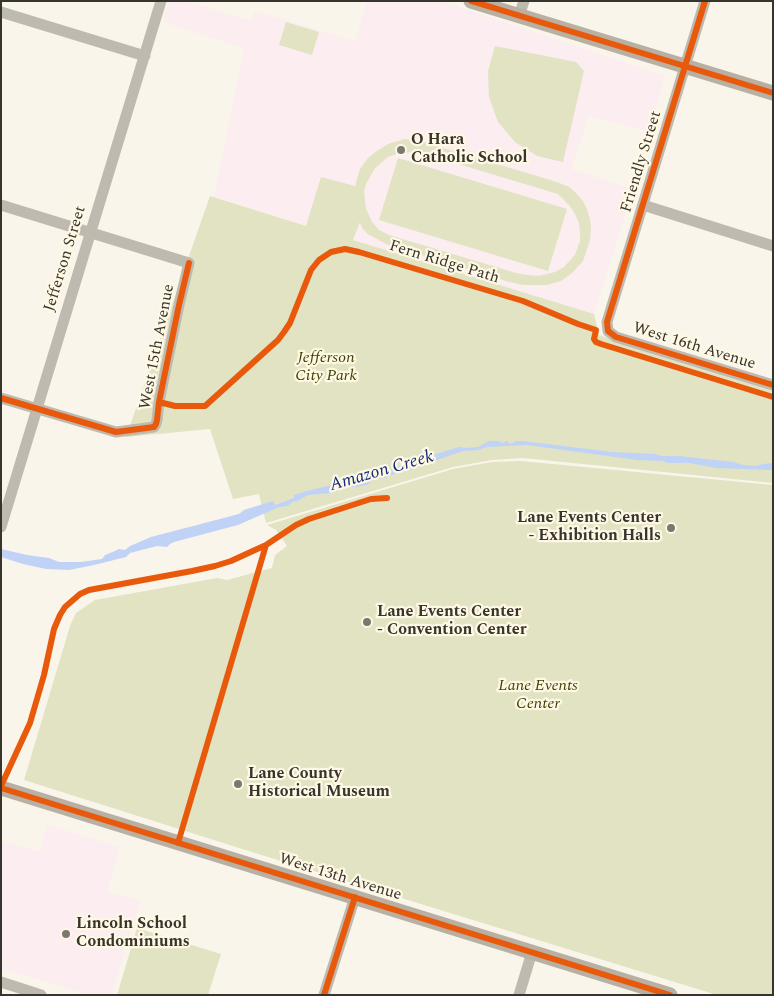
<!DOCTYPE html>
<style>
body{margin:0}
#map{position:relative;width:774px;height:996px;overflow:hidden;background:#f9f5eb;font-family:Spectral,serif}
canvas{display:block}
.frame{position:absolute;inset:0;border:2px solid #37342d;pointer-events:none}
</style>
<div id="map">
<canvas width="774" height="996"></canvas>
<div class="frame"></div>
</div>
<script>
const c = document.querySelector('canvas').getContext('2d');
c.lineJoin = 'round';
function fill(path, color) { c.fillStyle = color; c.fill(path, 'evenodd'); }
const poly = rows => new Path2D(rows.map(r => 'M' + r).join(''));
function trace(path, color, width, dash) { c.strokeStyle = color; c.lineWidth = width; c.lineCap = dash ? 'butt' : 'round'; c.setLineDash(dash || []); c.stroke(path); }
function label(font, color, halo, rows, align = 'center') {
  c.font = font + ' Spectral,serif'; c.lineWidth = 4.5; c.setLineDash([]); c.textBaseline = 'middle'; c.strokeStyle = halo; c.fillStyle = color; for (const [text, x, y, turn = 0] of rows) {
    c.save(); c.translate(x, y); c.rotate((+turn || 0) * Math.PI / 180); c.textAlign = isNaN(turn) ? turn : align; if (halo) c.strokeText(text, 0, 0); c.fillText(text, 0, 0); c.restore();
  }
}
fill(poly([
 [169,1,186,1,251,21,255,11,355,41,367,1,441,1,665,76,649,131,589,116,571,169,633,189,594,314,306,226,214,196,244,48,163,22],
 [47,825,120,847,107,891,140,901,112,995,90,995,1,968,1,840,39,852]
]), '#fbedf0');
fill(poly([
 [286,22,319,32,312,55,279,45],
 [495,46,576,62,584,71,563,162,537,156,515,142,498,122,489,97,488,71],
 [405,139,420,141,557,182,569,187,574,191,583,201,586,207,590,219,591,226,590,240,583,261,572,273,561,281,547,285,523,285,509,282,386,244,368,234,362,228,360,222,353,240,594,314,599,335,773,389,773,483,523,458,492,460,453,467,266,523,259,494,233,499,210,429,126,437,210,196,306,226,321,177,355,186,360,169,368,158,377,151,388,144],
 [412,152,425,154,558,194,569,205,574,212,579,223,580,232,580,241,575,255,564,267,555,272,539,276,528,275,516,273,389,235,379,230,372,222,366,209,364,191,367,182,375,168,388,157,397,154],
 [398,158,567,209,548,271,379,220],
 [521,461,773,485,773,995,717,995,255,853,24,780,70,626,76,613,95,600,217,578,227,580,272,568,275,555,287,546,276,530,267,525,453,469,492,462],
 [137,928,221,954,208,995,117,995]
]), '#e1e3c3');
fill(poly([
 [489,441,499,441,502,443,507,441,510,444,516,441,523,441,612,452,655,454,661,456,679,456,733,462,743,465,756,466,763,464,773,463,773,470,716,468,690,463,668,463,663,461,637,460,527,445,487,447,478,450,464,451,451,455,423,465,414,467,405,471,395,473,394,474,385,478,375,479,367,485,355,487,347,487,331,493,308,495,297,501,292,502,288,506,279,507,238,525,174,542,170,544,167,547,157,546,130,553,126,557,94,565,69,570,46,569,23,564,1,557,1,549,27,555,49,558,59,562,81,562,102,559,105,555,115,551,119,549,125,550,130,546,151,537,239,514,244,510,273,501,275,505,294,498,294,495,307,491,365,477,385,470,389,470,408,463,411,463,414,460,419,461,425,459,426,457,459,447,465,448,478,447]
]), '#c0d2f6');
trace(poly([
 [705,1,607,322,608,331,616,337,773,385],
 [1,12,145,56],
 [519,16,524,1],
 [1,205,189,263,179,305,159,402,157,420,156,424,154,427,116,432,1,398],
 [643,205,773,246],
 [1,527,161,1],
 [1,982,41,995],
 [324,995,355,897],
 [519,995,532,952]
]), '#bfbaaf', 11);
trace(poly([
 [471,1,773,93],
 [1,788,670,995]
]), '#b7b0a3', 15);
trace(poly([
 [471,1,773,93],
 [705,1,607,322,608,331,616,337,773,385],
 [1,398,116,432,154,427,156,424,157,420,159,402,179,305,189,263],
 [159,402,175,406,205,406,278,340,284,332,290,323,311,270,319,260,331,252,345,249,359,252,523,301,578,324,596,330,594,339,596,342,601,344,773,397],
 [1,786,30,723,44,675,54,629,60,615,65,607,80,594,89,590,192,571,215,566,231,561,266,545,296,525,309,519,371,499,387,498],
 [1,788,670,995],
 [178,843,266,545],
 [324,995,355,897]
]), '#e8590c', 6);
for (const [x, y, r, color] of [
 [401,150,5,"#7b7870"],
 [671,528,5,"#7b7870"],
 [367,622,5,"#7b7870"],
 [238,784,5,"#7b7870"],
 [66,934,5,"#7b7870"]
]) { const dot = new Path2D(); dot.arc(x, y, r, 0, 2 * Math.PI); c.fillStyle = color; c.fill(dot); trace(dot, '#fff8e5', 2); }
label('bold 16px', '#37342d', '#fff8e5', [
 ["O Hara",411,141],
 ["Catholic School",411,159],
 ["Lane Events Center",661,519,"right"],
 ["- Exhibition Halls",661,537,"right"],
 ["Lane Events Center",377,613],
 ["- Convention Center",377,631],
 ["Lane County",248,775],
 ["Historical Museum",248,793],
 ["Lincoln School",76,925],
 ["Condominiums",76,943]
], 'left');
label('16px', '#37342d', '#fff8e5', [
 ["Friendly Street",642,162,-73],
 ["Jefferson Street",66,259,-73],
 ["Fern Ridge Path",444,263,17],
 ["West 15th Avenue",158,347,-79],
 ["West 16th Avenue",694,347,17],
 ["West 13th Avenue",340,878,17]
]);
label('italic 16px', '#3d4200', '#fff8e5', [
 ["Jefferson",326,359],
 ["City Park",326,377],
 ["Lane Events",538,687],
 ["Center",538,705]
]);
label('italic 18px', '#0d2a79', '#fff8e5', [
 ["Amazon Creek",382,472,-16]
]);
</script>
